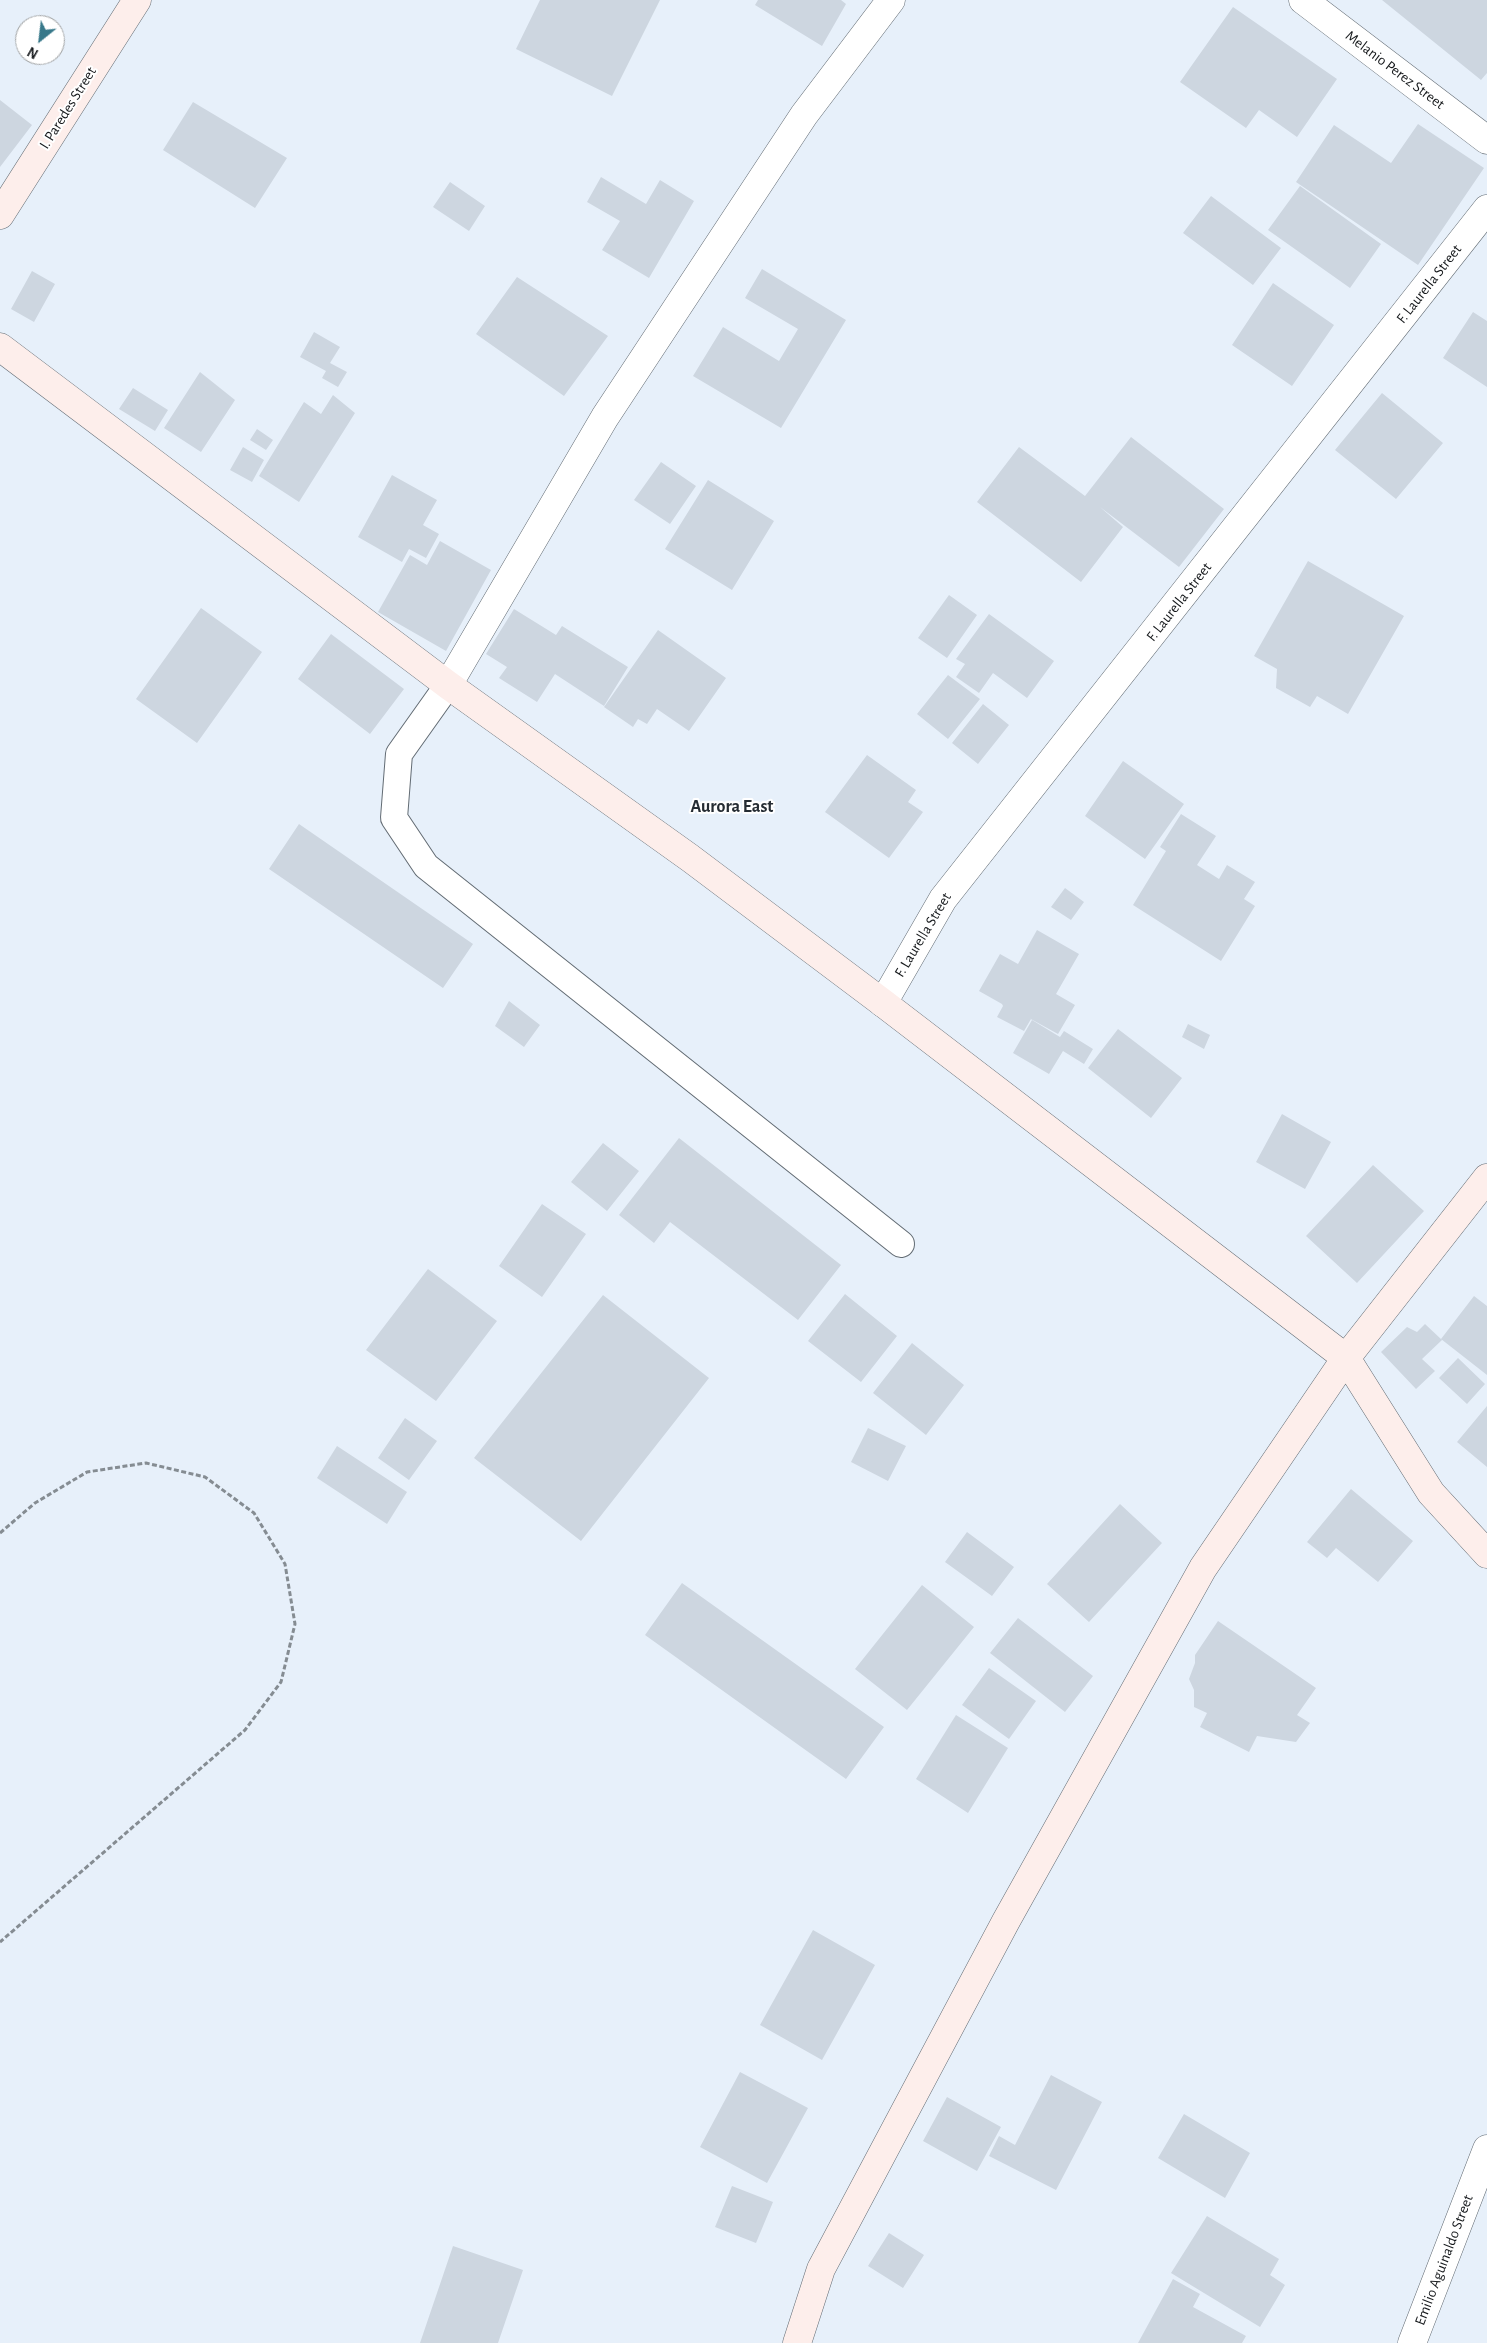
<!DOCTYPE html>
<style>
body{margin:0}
#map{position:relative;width:1487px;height:2343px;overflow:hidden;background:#e7f0fa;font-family:"Alegreya Sans",sans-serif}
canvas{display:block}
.north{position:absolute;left:15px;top:15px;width:50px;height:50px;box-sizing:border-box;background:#fff;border:1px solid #a1a3a4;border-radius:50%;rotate:209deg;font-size:14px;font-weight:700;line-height:20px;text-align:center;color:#15181b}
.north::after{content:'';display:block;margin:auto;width:18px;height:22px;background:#37788a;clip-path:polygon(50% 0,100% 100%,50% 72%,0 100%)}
</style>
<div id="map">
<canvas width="1487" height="2343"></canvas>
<div class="north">N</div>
</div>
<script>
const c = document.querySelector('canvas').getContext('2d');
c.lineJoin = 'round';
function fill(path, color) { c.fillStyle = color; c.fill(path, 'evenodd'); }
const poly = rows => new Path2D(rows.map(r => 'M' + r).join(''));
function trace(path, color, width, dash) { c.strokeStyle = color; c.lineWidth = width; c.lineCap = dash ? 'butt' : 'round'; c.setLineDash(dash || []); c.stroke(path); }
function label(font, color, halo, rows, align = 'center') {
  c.font = font + ' "Alegreya Sans",sans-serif'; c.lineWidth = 4; c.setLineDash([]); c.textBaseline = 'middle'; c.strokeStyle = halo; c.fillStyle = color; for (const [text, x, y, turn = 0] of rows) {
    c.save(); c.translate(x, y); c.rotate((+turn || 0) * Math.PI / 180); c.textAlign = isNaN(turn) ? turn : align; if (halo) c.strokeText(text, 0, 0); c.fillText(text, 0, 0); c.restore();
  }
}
fill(poly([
 [540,0,660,0,612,96,516,49],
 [758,0,841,0,846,4,822,46,755,5],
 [1382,0,1487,0,1487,73,1481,80],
 [1233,7,1337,79,1297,137,1259,110,1246,128,1180,82],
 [0,100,32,125,0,167],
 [193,102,287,158,255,208,163,150],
 [1418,124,1484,168,1418,265,1296,182,1334,125,1391,163],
 [601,177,646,204,660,180,694,201,649,278,602,250,620,221,587,202],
 [450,182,485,206,469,231,433,207],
 [1300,186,1381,244,1350,288,1268,230],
 [1211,196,1281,248,1253,285,1183,233],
 [762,269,846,320,781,428,693,376,723,327,779,361,798,329,745,298],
 [32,271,55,284,34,322,11,309],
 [517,277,608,336,564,396,476,334],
 [1273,283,1334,325,1292,386,1232,345],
 [1473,312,1487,321,1487,387,1443,358],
 [314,332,340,347,330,363,347,372,338,387,322,378,326,371,300,357],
 [200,372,235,400,201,452,164,428],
 [133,388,168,410,155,431,119,409],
 [1382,393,1443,443,1396,499,1335,450],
 [333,395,355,413,299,502,259,476,304,402,321,414],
 [257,429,273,440,266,450,250,440],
 [1131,437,1224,509,1179,567,1100,507,1123,527,1081,582,977,502,1019,447,1085,496],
 [243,447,264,460,252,482,230,470],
 [661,462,696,486,670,524,634,500],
 [392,475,437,500,423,525,439,534,426,558,409,549,402,562,358,537],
 [708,480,774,521,732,590,665,549],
 [440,541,491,570,446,651,378,612,410,555,427,565],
 [1308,561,1404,616,1348,714,1317,696,1310,707,1276,688,1277,669,1254,656],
 [949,595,977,615,947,658,918,638],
 [201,608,262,652,197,743,136,699],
 [514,609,556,635,562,626,628,667,604,706,555,674,537,702,499,678,507,667,486,654],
 [989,614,1054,661,1027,698,993,673,979,693,956,677,965,664,956,659],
 [658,630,726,678,689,731,657,709,647,724,638,719,633,727,604,707],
 [331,634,404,689,370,734,298,679],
 [948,675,980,699,948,739,917,714],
 [983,704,1009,725,978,764,952,743],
 [867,755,916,790,908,802,923,812,889,858,825,812],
 [1123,761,1184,804,1145,859,1085,816],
 [1181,814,1216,836,1197,865,1219,879,1227,865,1255,882,1244,899,1255,906,1221,961,1133,905,1166,851,1160,847],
 [299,824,473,944,443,988,269,869],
 [1065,888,1084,902,1071,920,1051,907],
 [1037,930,1079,954,1056,994,1075,1005,1058,1034,1029,1018,1031,1019,1024,1031,997,1017,1003,1006,1002,1004,979,991,1000,954,1018,964],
 [509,1001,540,1025,524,1047,495,1026],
 [1032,1020,1060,1037,1064,1031,1093,1049,1084,1064,1063,1051,1049,1074,1013,1053],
 [1188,1024,1210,1035,1204,1049,1182,1037],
 [1118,1029,1182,1078,1151,1118,1088,1068],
 [1282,1114,1331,1142,1305,1189,1256,1162],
 [679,1138,841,1265,798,1320,670,1222,654,1243,619,1215],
 [603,1143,639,1171,607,1211,571,1182],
 [1373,1165,1424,1211,1357,1283,1306,1236],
 [542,1204,586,1234,542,1297,499,1266],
 [428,1269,497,1321,436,1401,366,1350],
 [845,1294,897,1336,861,1382,808,1341],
 [603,1295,709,1378,581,1541,474,1458],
 [1474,1296,1487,1306,1487,1375,1441,1339],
 [1425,1324,1442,1340,1422,1359,1435,1371,1416,1389,1381,1352,1407,1327,1417,1332],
 [912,1343,964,1385,926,1435,873,1393],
 [1458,1358,1485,1384,1467,1404,1439,1378],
 [1487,1406,1487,1467,1457,1442],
 [405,1418,437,1441,409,1480,378,1458],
 [868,1428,906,1446,888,1481,851,1462],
 [337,1446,407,1492,387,1524,317,1478],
 [1351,1489,1413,1541,1378,1582,1336,1548,1327,1558,1307,1542],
 [1120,1504,1162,1543,1089,1622,1047,1584],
 [967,1532,1014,1567,992,1596,945,1562],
 [682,1583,884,1727,846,1779,645,1635],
 [922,1585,974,1627,907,1710,855,1669],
 [1018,1618,1093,1676,1065,1712,990,1653],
 [1218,1621,1316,1688,1297,1715,1310,1723,1296,1742,1257,1736,1249,1752,1200,1727,1207,1713,1194,1707,1194,1690,1189,1679,1195,1663,1195,1655],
 [989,1668,1036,1701,1009,1739,962,1705],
 [956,1715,1008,1748,968,1813,916,1779],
 [813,1930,875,1965,822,2060,760,2025],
 [740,2072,808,2108,767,2183,700,2147],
 [1051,2075,1102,2102,1056,2190,989,2156,999,2136,1015,2145],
 [947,2097,1001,2127,977,2171,923,2141],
 [1184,2114,1250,2153,1225,2198,1158,2158],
 [732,2186,773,2202,756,2243,715,2227],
 [1207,2216,1279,2259,1270,2275,1285,2285,1260,2327,1171,2273],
 [889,2233,924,2255,903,2288,868,2266],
 [453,2246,523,2270,498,2343,420,2343],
 [1173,2279,1200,2294,1193,2307,1246,2336,1242,2343,1138,2343]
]), '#cdd6e0');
const lane = poly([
 [448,685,399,754,394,818,426,866,901,1244]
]);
const street = poly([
 [1303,0,1487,140],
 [448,685,605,417,804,115,891,0],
 [883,1003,943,899,1487,209],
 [1412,2343,1487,2149]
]);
const secondary = poly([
 [0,215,137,0],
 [0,347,448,685,690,858,883,1003,1346,1358,1431,1493,1487,1554],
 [797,2343,821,2269,1006,1921,1203,1568,1346,1358,1487,1178]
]);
trace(lane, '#626b73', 28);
trace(street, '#626b73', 29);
trace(secondary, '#626b73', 29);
trace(poly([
 [0,1533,35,1503,87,1472,146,1463,205,1477,254,1513,285,1564,295,1624,281,1682,245,1730,0,1942]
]), '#858c92', 3, [5, 2.5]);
trace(lane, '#fff', 26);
trace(street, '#fff', 28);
trace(secondary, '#fdeeeb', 28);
label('15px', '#15181b', '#fff', [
 ["Melanio Perez Street",1395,70,37],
 ["I. Paredes Street",68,108,-58],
 ["F. Laurella Street",1429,284,-52],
 ["F. Laurella Street",1179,602,-52],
 ["F. Laurella Street",923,935,-59],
 ["Emilio Aguinaldo Street",1444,2260,-69]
]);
label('bold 18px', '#252c33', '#fff', [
 ["Aurora East",732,807]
]);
</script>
